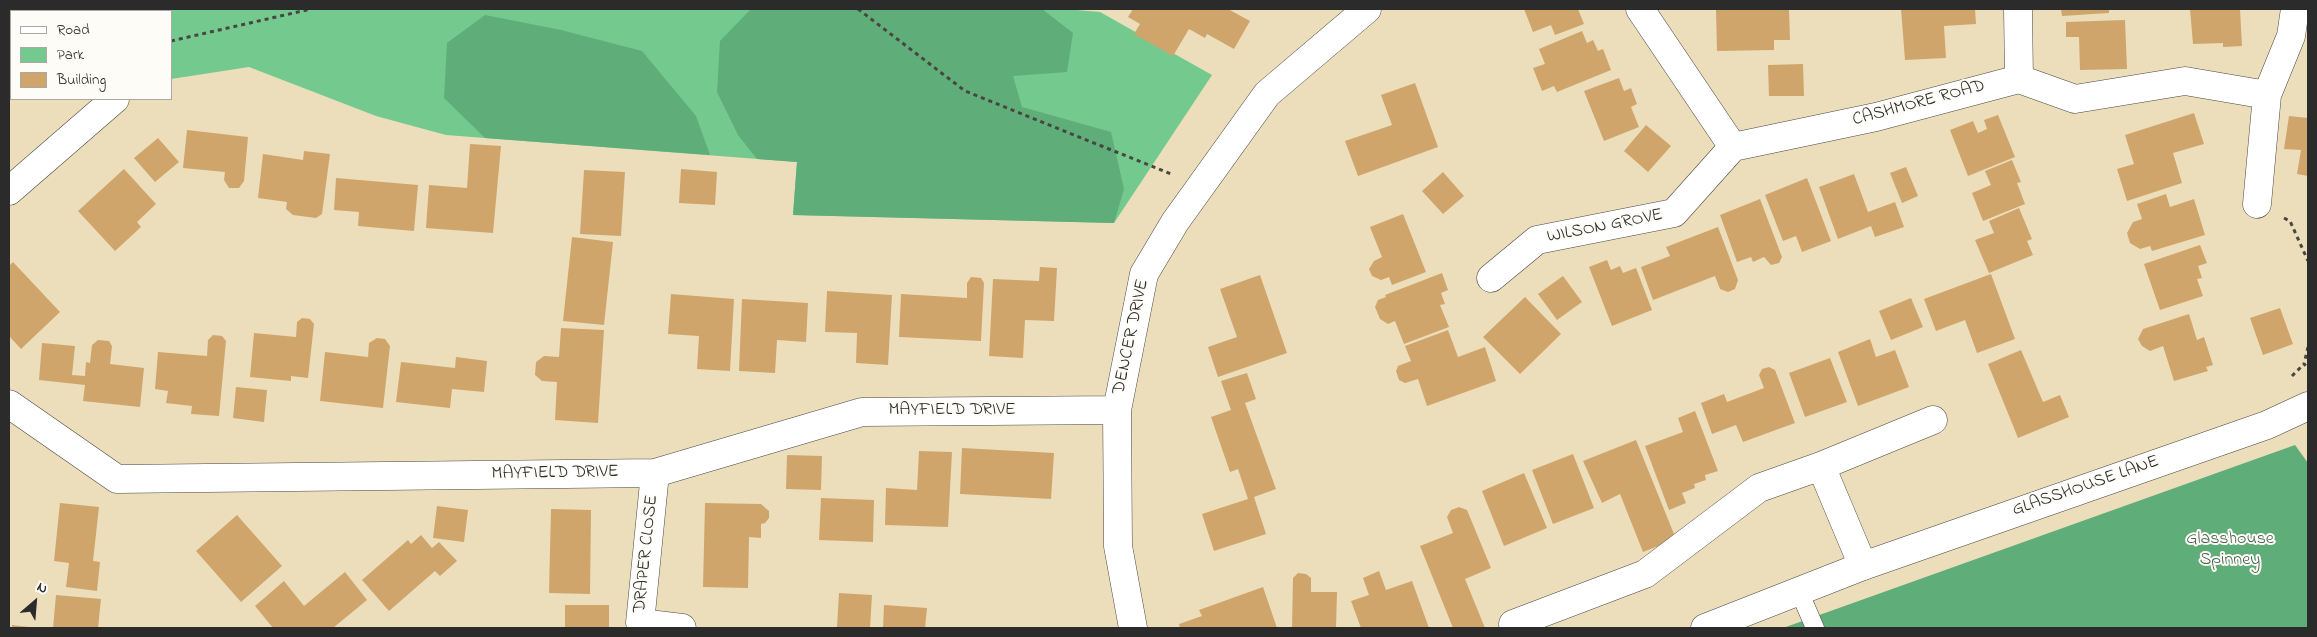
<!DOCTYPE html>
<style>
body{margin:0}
#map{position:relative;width:2317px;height:637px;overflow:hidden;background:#ecdebb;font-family:"Indie Flower",sans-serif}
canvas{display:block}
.frame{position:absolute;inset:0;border:10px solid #2b2b2b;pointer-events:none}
.legend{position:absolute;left:10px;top:10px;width:162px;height:90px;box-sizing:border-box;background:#fdfcf7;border:1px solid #a9a8a5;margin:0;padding:6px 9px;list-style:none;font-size:15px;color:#2b2b2b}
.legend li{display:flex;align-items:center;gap:10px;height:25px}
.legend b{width:25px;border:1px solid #a9a8a5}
.north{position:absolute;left:10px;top:577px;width:50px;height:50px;-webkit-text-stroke:4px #fdfcf7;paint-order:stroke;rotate:27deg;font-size:14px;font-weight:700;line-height:20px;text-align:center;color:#2b2b2b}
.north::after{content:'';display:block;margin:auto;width:18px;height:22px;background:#2b2b2b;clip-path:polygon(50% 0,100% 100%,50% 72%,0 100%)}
</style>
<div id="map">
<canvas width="2317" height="637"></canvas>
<div class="frame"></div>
<ul class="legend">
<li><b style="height:6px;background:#fff"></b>Road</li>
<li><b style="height:14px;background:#74c98e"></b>Park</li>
<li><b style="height:14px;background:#d0a56c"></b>Building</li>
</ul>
<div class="north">N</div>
</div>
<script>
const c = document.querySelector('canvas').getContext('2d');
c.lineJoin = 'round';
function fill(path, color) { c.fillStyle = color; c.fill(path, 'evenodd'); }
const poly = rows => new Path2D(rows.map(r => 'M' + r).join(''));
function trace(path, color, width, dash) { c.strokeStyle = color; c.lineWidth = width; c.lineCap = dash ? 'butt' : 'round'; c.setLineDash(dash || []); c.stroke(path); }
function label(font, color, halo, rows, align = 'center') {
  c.font = font + ' "Indie Flower",sans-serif'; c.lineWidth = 4; c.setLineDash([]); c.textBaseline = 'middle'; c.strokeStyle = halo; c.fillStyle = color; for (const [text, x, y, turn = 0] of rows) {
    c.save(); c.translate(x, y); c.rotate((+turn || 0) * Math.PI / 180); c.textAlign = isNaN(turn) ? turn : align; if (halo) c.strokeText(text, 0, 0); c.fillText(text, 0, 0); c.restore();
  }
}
fill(poly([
 [149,9,1065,9,1100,12,1212,75,1114,223,793,215,797,162,446,135,376,116,249,67,171,79,171,11,148,11]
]), '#74c98e');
fill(poly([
 [751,9,1042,9,1073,33,1067,72,1013,76,1022,107,1111,132,1124,189,1114,223,793,215,797,162,757,159,738,135,717,92,720,41],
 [485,15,561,30,642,51,696,116,710,155,485,138,444,98,447,43],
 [2295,445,2308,463,2308,628,1783,628]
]), '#5fad79');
fill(poly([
 [58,9,96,9,95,11,57,11],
 [1133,9,1228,9,1250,21,1234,49,1207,34,1205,38,1189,29,1173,56,1134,34,1140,24,1128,17],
 [1524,9,1578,9,1584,24,1555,35,1551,25,1533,32],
 [1716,9,1789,9,1790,40,1774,40,1774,50,1717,51],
 [1901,9,1975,9,1976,24,1944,26,1946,58,1905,60],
 [2061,9,2109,9,2109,13,2062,16],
 [2190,9,2240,9,2242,46,2223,47,2223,43,2193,44],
 [2125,20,2127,69,2080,70,2079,37,2066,37,2066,22],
 [9,30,11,31,11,67,9,67],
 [1582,31,1587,43,1593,40,1598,51,1603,49,1611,70,1557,92,1554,86,1542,91,1533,68,1545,64,1539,49],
 [1803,64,1804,96,1769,96,1768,65],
 [1619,78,1624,91,1631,88,1637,104,1631,107,1639,127,1604,141,1584,91],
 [1415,83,1438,147,1358,176,1345,141,1392,125,1381,95],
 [2194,113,2204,144,2173,153,2182,183,2127,201,2117,169,2134,164,2125,135],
 [1998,115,2015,157,1968,176,1950,130,1973,121,1978,133,1987,129,1984,120],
 [2289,116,2308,118,2308,176,2297,174,2301,150,2284,149],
 [1646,125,1671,146,1648,172,1624,151],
 [187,130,248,137,244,181,239,188,229,188,224,180,225,172,183,168],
 [158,138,179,162,155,182,134,158],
 [470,144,501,146,493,233,426,228,429,185,467,188],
 [304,151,330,154,322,214,316,218,293,215,286,209,287,202,258,198,263,154,303,160],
 [2012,160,2021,182,2017,183,2025,204,1983,221,1972,193,1991,185,1985,171],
 [1906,167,1918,196,1902,203,1890,173],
 [124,169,156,204,137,222,141,227,115,251,78,211],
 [681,169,717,172,715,205,679,203],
 [584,170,625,172,621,236,580,234],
 [1443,172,1464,196,1443,214,1422,191],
 [1854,174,1868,212,1895,202,1904,227,1875,237,1871,226,1838,239,1819,187],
 [336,178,418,185,414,231,358,226,359,212,334,210],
 [1807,178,1831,241,1802,252,1796,236,1783,241,1765,195],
 [2166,194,2170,207,2194,199,2205,235,2152,251,2150,246,2140,249,2130,243,2127,233,2133,222,2142,219,2137,204],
 [1760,199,1782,257,1779,263,1771,265,1764,257,1753,262,1751,257,1737,262,1720,215],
 [2019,208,2032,239,2027,241,2033,255,1989,273,1975,240,1994,233,1989,221],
 [1403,214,1426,272,1392,285,1389,277,1381,280,1372,276,1369,269,1374,261,1382,257,1370,227],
 [1718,227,1738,280,1735,289,1728,292,1720,289,1715,276,1653,300,1641,267,1670,256,1666,247],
 [572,237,613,242,604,325,563,321],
 [2200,245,2207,263,2198,266,2202,278,2197,279,2203,296,2160,310,2144,264],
 [1607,260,1611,270,1620,266,1623,273,1636,268,1652,310,1612,326,1589,267],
 [13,262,60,312,21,349,9,336,9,266],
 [1040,267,1057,268,1054,321,1025,320,1023,358,989,356,993,279,1039,281],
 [1442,273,1448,290,1441,293,1445,304,1440,305,1449,327,1404,344,1395,321,1388,324,1380,319,1375,307,1378,300,1386,297,1385,295],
 [1991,274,2015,339,1977,353,1965,320,1936,331,1924,299],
 [1260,275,1287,353,1218,377,1208,347,1237,337,1220,289],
 [1563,276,1582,302,1557,320,1538,294],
 [971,277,981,278,984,283,981,341,899,337,901,294,967,298,967,283],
 [827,291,892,295,888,365,856,363,857,333,825,332],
 [671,294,734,299,730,371,697,369,699,336,668,334],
 [1525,297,1561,334,1520,374,1483,337],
 [1911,298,1923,327,1891,340,1879,311],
 [742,299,808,303,806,342,777,340,775,373,739,371],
 [2280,308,2293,344,2263,355,2250,318],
 [2189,314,2197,340,2204,337,2213,365,2206,367,2208,371,2174,381,2163,346,2150,351,2142,346,2138,339,2143,329],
 [302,318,310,319,314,324,308,378,291,376,291,381,250,377,254,333,296,337,297,322],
 [561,328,604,330,598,423,555,420,557,382,542,381,535,375,536,362,544,356,559,357],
 [1448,330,1458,357,1485,347,1496,381,1427,406,1418,379,1405,383,1399,380,1396,371,1398,366,1411,361,1405,346],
 [213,335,222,336,226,341,219,416,191,414,192,406,166,403,168,391,155,389,158,352,207,356,208,340],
 [377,338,385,339,390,346,383,408,320,401,325,352,368,357,369,343],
 [1870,339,1876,357,1895,350,1909,387,1858,406,1838,352],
 [98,340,109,341,112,346,110,364,144,368,140,407,83,401,85,385,39,380,42,343,75,346,72,375,85,376,86,362,90,363,92,345],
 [2021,350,2043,402,2060,395,2069,417,2018,438,1988,364],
 [456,357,487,361,484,392,452,389,450,408,396,402,401,362,455,368],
 [1830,358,1847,402,1805,417,1789,373],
 [1769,367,1775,370,1795,423,1743,442,1736,425,1712,434,1701,403,1724,394,1727,402,1764,388,1759,375,1762,369],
 [1247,373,1256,399,1245,403,1276,489,1254,497,1266,534,1214,551,1202,514,1248,499,1238,469,1230,472,1211,417,1231,410,1221,381],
 [236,387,267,390,264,422,233,418],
 [1695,411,1718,471,1705,475,1706,480,1694,484,1695,488,1682,493,1686,503,1669,510,1645,446,1683,432,1678,418],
 [1636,440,1676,539,1643,552,1620,494,1602,503,1583,461],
 [962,448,1054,453,1051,499,960,494],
 [919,451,952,452,948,527,885,525,886,488,917,490],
 [1573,454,1594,508,1553,524,1532,470],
 [787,455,822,456,821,490,786,489],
 [1524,473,1547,528,1504,546,1482,491],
 [821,498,874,500,873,542,819,540],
 [60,503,99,507,93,561,100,562,97,591,66,587,69,563,54,561],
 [705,503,761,504,769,511,769,518,765,523,761,524,761,538,749,537,748,588,703,587],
 [437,506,468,510,464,542,433,538],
 [1459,507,1467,510,1491,568,1465,579,1485,628,1453,628,1420,546,1453,533,1447,517,1451,510],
 [551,509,591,510,590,594,549,593],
 [237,515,282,566,241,602,196,551],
 [421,535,432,548,439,542,457,561,440,576,435,571,389,611,362,580,408,540,411,544],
 [1379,571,1386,590,1412,581,1429,628,1361,628,1351,601,1369,595,1363,578],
 [345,572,367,600,333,628,273,628,255,606,284,581,304,606],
 [1298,573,1306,574,1311,578,1311,592,1337,592,1336,628,1292,628,1293,578],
 [1263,587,1277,628,1180,628,1179,624,1202,616,1199,610],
 [839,593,872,595,870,628,837,627],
 [56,595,101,599,98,628,53,628],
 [565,605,609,605,609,628,565,628],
 [884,605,927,608,925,628,883,628],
 [12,625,29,627,29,628,12,628]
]), '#d0a56c');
const service = poly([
 [1799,591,1815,628]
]);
const minor = poly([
 [1640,9,1733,147,1876,117,2019,79,2075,99,2185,81,2267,95,2257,204],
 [2018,9,2019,79],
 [2267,95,2291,36,2295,9],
 [9,191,115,99],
 [1491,278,1537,240,1674,213,1733,147],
 [9,404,117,479,655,473,862,412,1117,410],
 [1821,466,1933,420],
 [655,473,640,623,682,628],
 [1513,624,1645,574,1759,488,1821,466,1863,566],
 [1133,628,1118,546,1117,410,1144,274,1175,222,1267,94,1367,9]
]);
const tertiary = poly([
 [1705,628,1863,566,2267,425,2308,406]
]);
trace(service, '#484641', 19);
trace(minor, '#484641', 29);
trace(tertiary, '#484641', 29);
trace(poly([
 [9,9,15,11],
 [858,9,965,91,1171,174],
 [148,11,149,9],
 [171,41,311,9],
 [2284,218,2290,221,2308,261],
 [2308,347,2304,364,2308,368],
 [2292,376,2304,364]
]), '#484641', 3, [4, 4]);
trace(service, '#fff', 18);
trace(minor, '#fff', 28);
trace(tertiary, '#fff', 28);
label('18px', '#2b2b2b', '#fdfcf7', [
 ["CASHMORE ROAD",1919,104,-15],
 ["WILSON GROVE",1605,227,-11],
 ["DENCER DRIVE",1132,337,-78],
 ["MAYFIELD DRIVE",952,411],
 ["MAYFIELD DRIVE",555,474,-1],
 ["GLASSHOUSE LANE",2086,487,-19],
 ["DRAPER CLOSE",647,554,-84]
]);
label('18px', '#45624e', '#fdfcf7', [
 ["Glasshouse",2230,540],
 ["Spinney",2230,561]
]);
</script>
